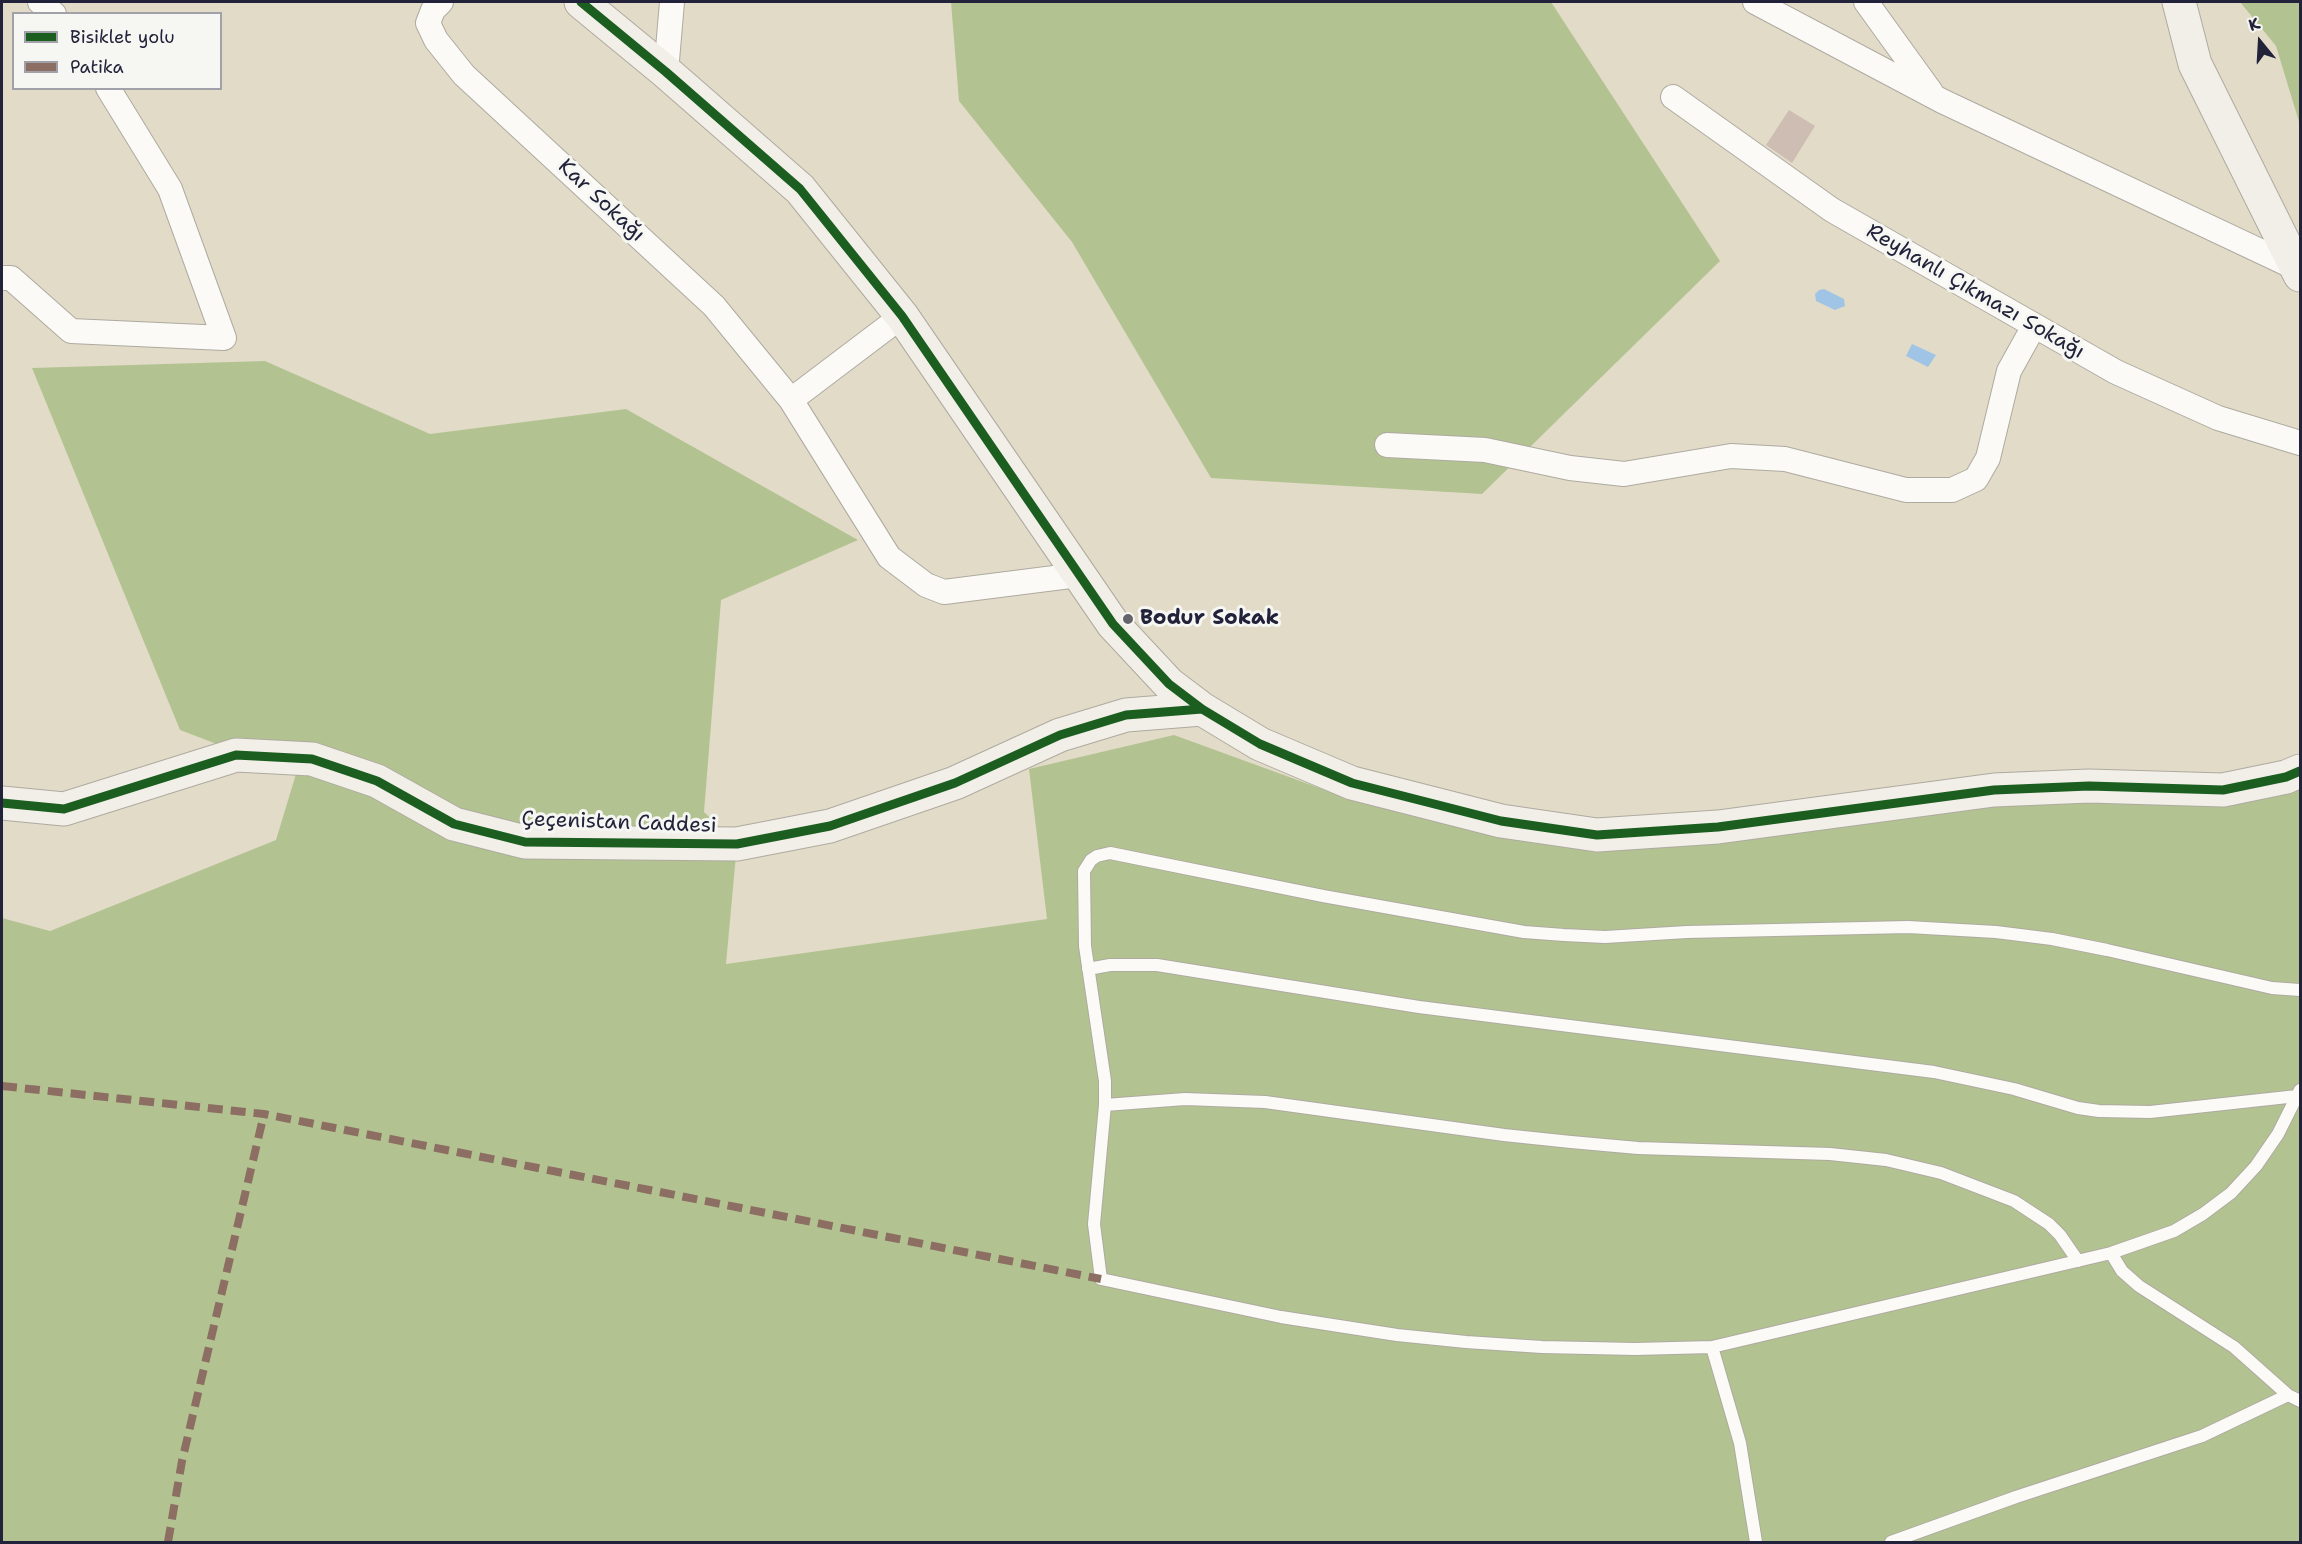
<!DOCTYPE html>
<meta charset="utf-8">
<style>
body{margin:0}
#map{position:relative;width:2302px;height:1544px;overflow:hidden;background:#e2dbc8;font-family:"Shantell Sans",sans-serif}
canvas{display:block}
.frame{position:absolute;inset:0;border:3px solid #22223b;pointer-events:none}
.legend{position:absolute;left:12px;top:12px;width:210px;height:78px;box-sizing:border-box;background:#f6f6f2;border:2px solid #a1a1a9;margin:0;padding:8px 10px;list-style:none;font-size:18px;color:#22223b}
.legend li{display:flex;align-items:center;gap:12px;height:30px}
.legend b{width:30px;border:2px solid #a1a1a9}
.north{position:absolute;left:2230px;top:12px;width:60px;height:60px;-webkit-text-stroke:4px #f6f6f2;paint-order:stroke;rotate:342deg;font-size:16px;font-weight:700;line-height:24px;text-align:center;color:#22223b}
.north::after{content:'';display:block;margin:auto;width:21px;height:27px;background:#22223b;clip-path:polygon(50% 0,100% 100%,50% 72%,0 100%)}
</style>
<div id="map">
<canvas width="2302" height="1544"></canvas>
<div class="frame"></div>
<ul class="legend">
<li><b style="height:8px;background:#1b5e20"></b>Bisiklet yolu</li>
<li><b style="height:8px;background:#8d6e63"></b>Patika</li>
</ul>
<div class="north">K</div>
</div>
<script>
const c = document.querySelector('canvas').getContext('2d');
c.lineJoin = 'round';
function fill(path, color) { c.fillStyle = color; c.fill(path, 'evenodd'); }
const poly = rows => new Path2D(rows.map(r => 'M' + r).join(''));
function trace(path, color, width, dash) { c.strokeStyle = color; c.lineWidth = width; c.lineCap = dash ? 'butt' : 'round'; c.setLineDash(dash || []); c.stroke(path); }
function label(font, color, halo, rows, align = 'center') {
  c.font = font + ' "Shantell Sans",sans-serif'; c.lineWidth = 6; c.setLineDash([]); c.textBaseline = 'middle'; c.strokeStyle = halo; c.fillStyle = color; for (const [text, x, y, turn = 0] of rows) {
    c.save(); c.translate(x, y); c.rotate((+turn || 0) * Math.PI / 180); c.textAlign = isNaN(turn) ? turn : align; if (halo) c.strokeText(text, 0, 0); c.fillText(text, 0, 0); c.restore();
  }
}
fill(poly([
 [951,2,1551,2,1720,261,1482,494,1211,478,1072,242,959,101],
 [2240,2,2300,2,2300,125,2276,46],
 [265,361,430,434,626,409,858,540,721,600,704,812,737,844,726,964,1047,919,1029,769,1174,735,1355,801,1605,848,2002,797,2300,788,2300,1542,2,1542,2,918,50,931,276,840,296,774,180,730,32,368]
]), '#b2c391');
fill(poly([
 [1824,289,1844,299,1845,306,1835,310,1816,301,1815,294,1819,290],
 [1912,344,1936,355,1928,367,1906,356]
]), '#9fc4e5');
fill(poly([
 [1789,110,1815,126,1792,163,1766,145]
]), '#cdbdb3');
const lane = poly([
 [1088,969,1110,965,1157,965,1419,1007,1934,1072,2014,1089,2078,1108,2099,1111,2150,1112,2297,1096],
 [2300,990,2272,988,2107,950,2052,939,1996,932,1908,927,1687,932,1605,937,1564,935,1524,932,1323,896,1110,853,1097,856,1091,860,1084,871,1085,946,1105,1081,1105,1105,1094,1224,1101,1279,1281,1317,1397,1335,1466,1342,1542,1347,1635,1349,1712,1347,2111,1253,2174,1231,2203,1214,2231,1193,2256,1166,2278,1134,2300,1090],
 [1105,1105,1185,1099,1265,1102,1504,1135,1571,1142,1638,1148,1830,1154,1886,1160,1941,1173,2014,1201,2049,1224,2060,1235,2078,1261],
 [2111,1253,2122,1271,2139,1286,2234,1347,2288,1395,2300,1401],
 [1712,1347,1740,1443,1756,1542],
 [1891,1542,2016,1497,2202,1436,2288,1395]
]);
const street = poly([
 [40,2,54,14],
 [441,2,433,10,428,23,436,40,464,75,714,306,791,400],
 [1755,2,1942,101,2298,269],
 [1866,2,1931,92],
 [666,72,672,2],
 [1673,97,1832,210,2116,372,2218,418,2300,443],
 [2,278,11,278,71,331,224,338,170,189,108,88],
 [902,316,791,400,889,557,926,585,944,592,1078,575],
 [1387,445,1485,450,1570,468,1624,474,1731,456,1785,459,1906,490,1952,490,1976,479,1988,458,2009,371,2034,326]
]);
const secondary = poly([
 [581,2,666,72,800,189,902,316,1113,624,1169,684,1202,709,1260,744,1352,783,1501,821,1597,835,1718,827,1994,790,2089,786,2223,790,2286,777,2300,771],
 [2179,2,2195,64,2300,275],
 [2,803,64,809,236,755,312,759,377,781,454,824,525,842,737,844,830,826,955,783,1060,735,1126,715,1202,709]
]);
trace(lane, '#aeaaa0', 14);
trace(street, '#aeaaa0', 26);
trace(secondary, '#aeaaa0', 35);
trace(lane, '#fbfaf7', 12);
trace(street, '#fbfaf7', 24);
trace(secondary, '#f2efe8', 33);
trace(poly([
 [2,1086,264,1114,1101,1279],
 [168,1542,182,1461,264,1114]
]), '#8d6e63', 8, [15, 8]);
trace(poly([
 [581,2,666,72,800,189,902,316,1113,624,1169,684,1202,709,1260,744,1352,783,1501,821,1597,835,1718,827,1994,790,2089,786,2223,790,2286,777,2300,771],
 [2,803,64,809,236,755,312,759,377,781,454,824,525,842,737,844,830,826,955,783,1060,735,1126,715,1202,709]
]), '#1b5e20', 9);
for (const [x, y, r, color] of [
 [1128,619,6,"#65636c"]
]) { const dot = new Path2D(); dot.arc(x, y, r, 0, 2 * Math.PI); c.fillStyle = color; c.fill(dot); trace(dot, '#f6f6f2', 2); }
label('21px', '#22223b', '#f6f6f2', [
 ["Kar Sokağı",601,201,43],
 ["Reyhanlı Çıkmazı Sokağı",1975,292,30],
 ["Çeçenistan Caddesi",619,823,2]
]);
label('bold 21px', '#22223b', '#f6f6f2', [
 ["Bodur Sokak",1140,619]
], 'left');
</script>
